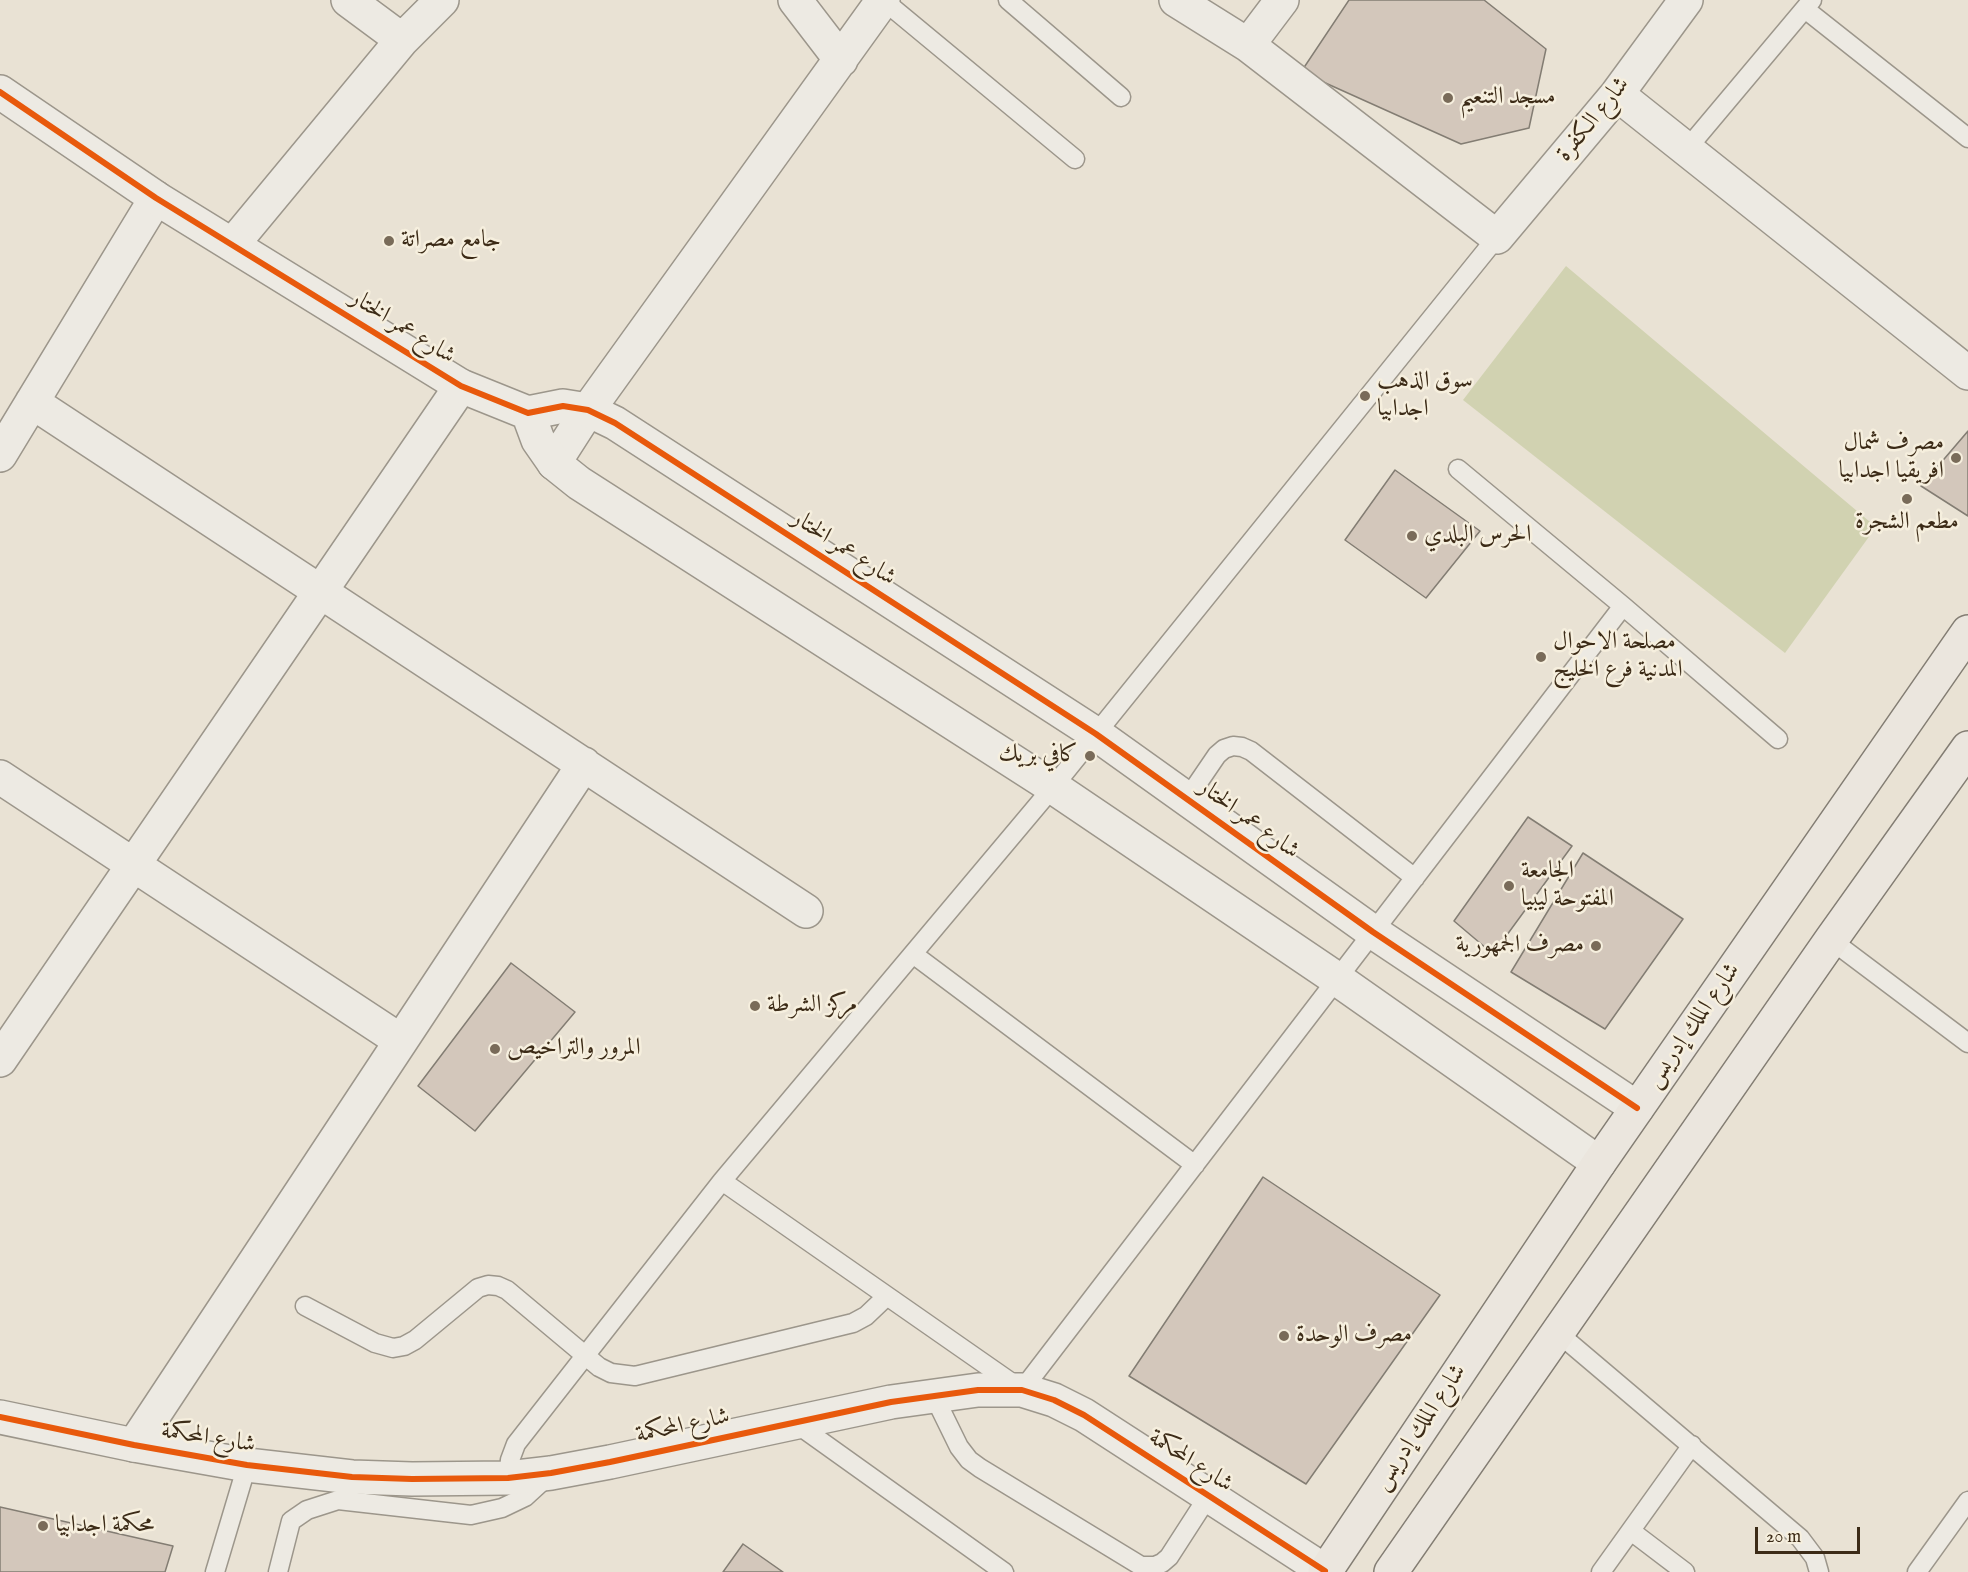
<!DOCTYPE html>
<meta charset="utf-8">
<style>
body{margin:0}
#map{position:relative;width:1968px;height:1572px;overflow:hidden;background:#e9e2d4;font-family:"IM FELL English",serif}
canvas{display:block}
.scale{position:absolute;left:1755px;top:1527px;width:105px;height:27px;box-sizing:border-box;border:3px solid #3c2b17;border-top:0;padding-left:8px;font-size:18px;line-height:21px;white-space:nowrap;color:#3c2b17;-webkit-text-stroke:4px #f6efde;paint-order:stroke}
</style>
<div id="map">
<canvas width="1968" height="1572"></canvas>
<div class="scale">20 m</div>
</div>
<script>
const c = document.querySelector('canvas').getContext('2d');
c.lineJoin = 'round';
function fill(path, color) { c.fillStyle = color; c.fill(path, 'evenodd'); }
const poly = rows => new Path2D(rows.map(r => 'M' + r).join(''));
function trace(path, color, width, dash) { c.strokeStyle = color; c.lineWidth = width; c.lineCap = dash ? 'butt' : 'round'; c.setLineDash(dash || []); c.stroke(path); }
function label(font, color, halo, rows, align = 'center') {
  c.font = font + ' "IM FELL English",Amiri,serif'; c.lineWidth = 5; c.setLineDash([]); c.textBaseline = 'middle'; c.strokeStyle = halo; c.fillStyle = color; for (const [text, x, y, turn = 0] of rows) {
    c.save(); c.translate(x, y); c.rotate((+turn || 0) * Math.PI / 180); c.textAlign = isNaN(turn) ? turn : align; if (halo) c.strokeText(text, 0, 0); c.fillText(text, 0, 0); c.restore();
  }
}
fill(poly([
 [1566,266,1876,527,1785,653,1463,400]
]), '#d1d2b1');
const building = poly([
 [1349,0,1484,0,1546,49,1529,128,1461,144,1301,72,1349,0],
 [1968,431,1968,516,1921,486,1968,431],
 [1395,470,1480,531,1426,598,1345,540,1395,470],
 [1528,817,1572,846,1493,954,1454,921,1528,817],
 [1583,853,1683,919,1605,1029,1511,972,1583,853],
 [511,963,575,1012,475,1131,418,1086,511,963],
 [1263,1177,1440,1295,1306,1484,1129,1376,1263,1177],
 [0,1507,173,1546,165,1572,0,1572,0,1507],
 [743,1544,783,1572,723,1572,743,1544]
]);
fill(building, '#d3c7bb');
trace(building, '#837d73', 1.5);
const service = poly([
 [883,0,1075,159],
 [1008,0,1121,97],
 [1805,9,1968,138],
 [1686,150,1812,0],
 [1458,469,1623,606,1778,739],
 [1187,799,1217,755,1224,749,1233,746,1242,747,1251,751,1415,878],
 [1831,940,1968,1043],
 [913,954,1195,1165],
 [722,1181,1022,1390,1623,606],
 [305,1306,375,1343,393,1348,404,1346,415,1340,478,1288,488,1285,498,1286,507,1290,599,1367,611,1373,635,1376,853,1323,866,1316,887,1296],
 [1558,1333,1800,1538,1815,1558,1819,1572],
 [934,1396,959,1447,969,1460,980,1468,1141,1566,1155,1566,1162,1563,1169,1557,1209,1495],
 [794,1422,1004,1572],
 [508,1478,510,1460,516,1444,722,1181,1053,787,1497,237],
 [1631,1531,1685,1572],
 [215,1572,247,1465],
 [278,1572,291,1521,307,1510,338,1500,471,1515,502,1508,525,1497,549,1475],
 [1601,1572,1692,1445],
 [1917,1572,1968,1501]
]);
const minor = poly([
 [348,0,402,40],
 [795,0,841,60],
 [1176,0,1248,45,1497,237,1617,94,1686,0],
 [1248,45,1282,0],
 [1617,94,1968,373],
 [233,244,402,40,442,0],
 [32,402,806,911],
 [0,455,156,198],
 [554,463,588,410,883,0],
 [0,777,401,1041],
 [0,1060,461,386],
 [134,1445,584,764]
]);
const tertiary = poly([
 [0,92,156,198,461,386,528,413,563,406,588,410,615,423,1096,734,1373,932,1637,1108],
 [528,413,538,440,554,463,579,483,1053,787,1337,979,1599,1163],
 [0,1417,134,1445,247,1465,352,1477,412,1479,508,1478,551,1473,610,1462,891,1402,978,1390,1022,1390,1054,1400,1084,1415,1325,1571]
]);
const trunk = poly([
 [1325,1572,1599,1163,1968,632],
 [1391,1572,1831,940,1968,748]
]);
trace(service, '#9c968b', 21);
trace(minor, '#9c968b', 36);
trace(tertiary, '#9c968b', 36);
trace(trunk, '#837d73', 36);
trace(service, '#edeae3', 18);
trace(minor, '#edeae3', 33);
trace(tertiary, '#edeae3', 33);
trace(trunk, '#ebe6de', 33);
trace(poly([
 [0,92,156,198,461,386,528,413,563,406,588,410,615,423,1096,734,1373,932,1637,1108],
 [0,1417,134,1445,247,1465,352,1477,412,1479,508,1478,551,1473,610,1462,891,1402,978,1390,1022,1390,1054,1400,1084,1415,1325,1571]
]), '#e8590c', 6);
for (const [x, y, r, color] of [
 [1448,98,6,"#796b59"],
 [389,241,6,"#796b59"],
 [1365,396,6,"#796b59"],
 [1956,458,6,"#796b59"],
 [1907,499,6,"#796b59"],
 [1412,536,6,"#796b59"],
 [1541,657,6,"#796b59"],
 [1090,756,6,"#796b59"],
 [1509,886,6,"#796b59"],
 [1596,946,6,"#796b59"],
 [755,1006,6,"#796b59"],
 [495,1049,6,"#796b59"],
 [1284,1336,6,"#796b59"],
 [43,1526,6,"#796b59"]
]) { const dot = new Path2D(); dot.arc(x, y, r, 0, 2 * Math.PI); c.fillStyle = color; c.fill(dot); trace(dot, '#f6efde', 2); }
label('24px', '#3c2b17', '#f6efde', [
 ["مسجد التنعيم",1460,98],
 ["جامع مصراتة",401,241],
 ["سوق الذهب",1377,382],
 ["اجدابيا",1377,410],
 ["مصرف شمال",1944,444,"right"],
 ["افريقيا اجدابيا",1944,472,"right"],
 ["مطعم الشجرة",1907,523,"center"],
 ["الحرس البلدي",1424,536],
 ["مصلحة الاحوال",1553,643],
 ["المدنية فرع الخليج",1553,671],
 ["كافي بريك",1078,756,"right"],
 ["الجامعة",1521,872],
 ["المفتوحة ليبيا",1521,900],
 ["مصرف الجمهورية",1584,946,"right"],
 ["مركز الشرطة",767,1006],
 ["المرور والتراخيص",507,1049],
 ["مصرف الوحدة",1296,1336],
 ["محكمة اجدابيا",55,1526]
], 'left');
label('24px', '#3c2b17', '#f6efde', [
 ["شارع الكفرة",1594,120,-51],
 ["شارع عمر الختار",402,328,32],
 ["شارع عمر الختار",843,549,33],
 ["شارع عمر الختار",1248,820,36],
 ["شارع الملك إدريس",1694,1026,-55],
 ["شارع المحكمة",683,1427,-12],
 ["شارع الملك إدريس",1421,1428,-56],
 ["شارع المحكمة",208,1439,9],
 ["شارع المحكمة",1190,1462,33]
]);
</script>
